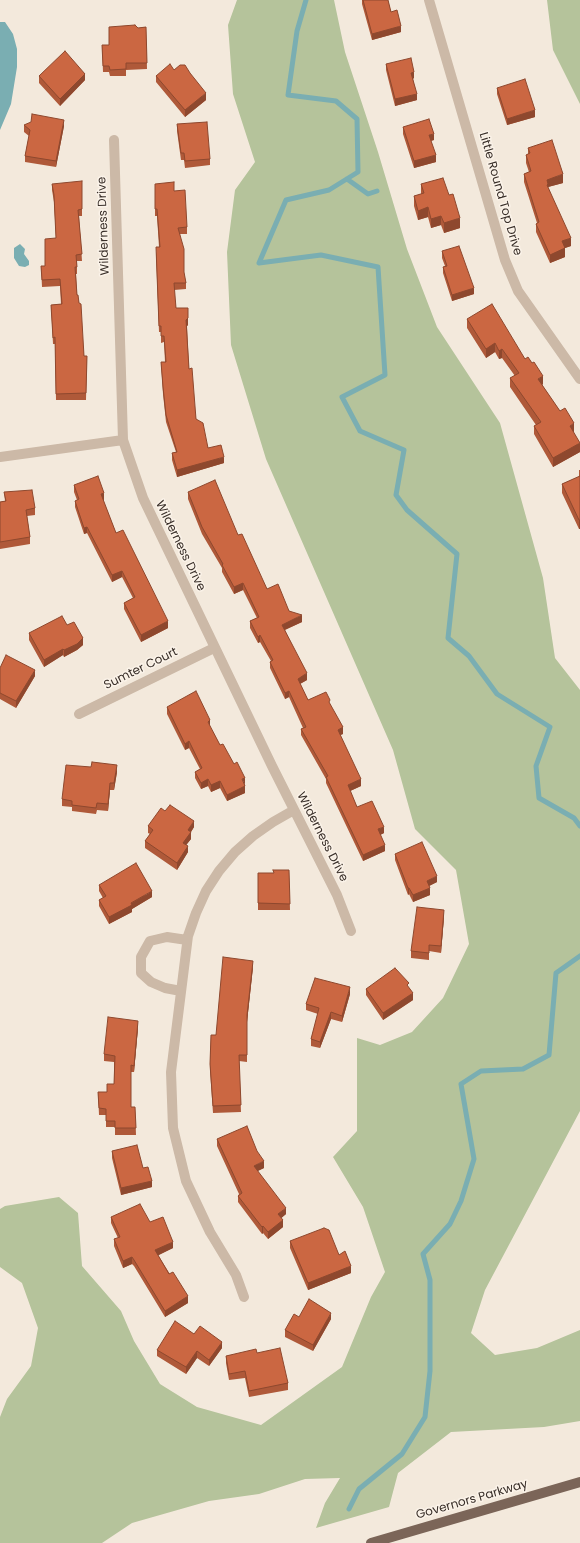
<!DOCTYPE html>
<style>
body{margin:0}
canvas{display:block;background:#f3e9dc}
</style>
<canvas width="580" height="1543"></canvas>
<script>
const c = document.querySelector('canvas').getContext('2d');
c.lineJoin = 'round';
function fill(path, color) { c.fillStyle = color; c.fill(path, 'evenodd'); }
const poly = rows => new Path2D(rows.map(r => 'M' + r).join(''));
function trace(path, color, width, dash) { c.strokeStyle = color; c.lineWidth = width; c.lineCap = dash ? 'butt' : 'round'; c.setLineDash(dash || []); c.stroke(path); }
function label(font, color, halo, rows, align = 'center') {
  c.font = font + ' Poppins,sans-serif'; c.lineWidth = 3; c.setLineDash([]); c.textBaseline = 'middle'; c.strokeStyle = halo; c.fillStyle = color; for (const [text, x, y, turn = 0] of rows) {
    c.save(); c.translate(x, y); c.rotate((+turn || 0) * Math.PI / 180); c.textAlign = isNaN(turn) ? turn : align; if (halo) c.strokeText(text, 0, 0); c.fillText(text, 0, 0); c.restore();
  }
}
fill(poly([
 [237,0,334,0,345,52,378,152,407,249,437,327,500,423,543,578,555,658,580,690,580,1111,485,1290,471,1333,495,1355,537,1348,580,1330,580,1421,544,1427,451,1432,398,1473,389,1507,316,1528,325,1503,340,1478,305,1479,259,1494,209,1501,132,1523,102,1543,0,1543,0,1417,7,1399,31,1366,38,1328,22,1283,0,1267,0,1209,5,1206,59,1197,78,1213,82,1266,121,1311,134,1341,160,1384,197,1407,261,1425,342,1367,371,1297,385,1272,363,1207,333,1157,357,1131,357,1038,380,1045,412,1032,443,998,469,944,456,870,415,829,393,750,266,459,231,345,227,252,235,190,255,162,233,94,228,25],
 [547,0,580,0,580,104,553,50]
]), '#b5c39b');
fill(poly([
 [0,22,5,22,13,34,17,49,17,67,11,104,0,130],
 [20,244,25,249,24,254,29,261,29,265,25,267,19,266,14,258,14,248]
]), '#7aaeb2');
trace(poly([
 [306,0,297,31,288,95,336,101,357,119,358,172,329,190,286,200,259,263,321,255,378,267,385,375,342,397,360,431,404,450,396,495,407,510,457,554,448,638,469,656,497,694,550,727,536,766,539,798,574,818,580,826],
 [347,179,368,194,377,191],
 [349,1509,359,1489,402,1454,425,1417,430,1371,430,1280,423,1254,450,1224,461,1201,474,1159,461,1084,481,1071,523,1069,549,1055,556,973,580,956]
]), '#7aaeb2', 5);
trace(poly([
 [429,0,505,260,518,291,580,379],
 [114,140,123,440,143,498,272,766,337,895,351,931],
 [0,457,123,440],
 [79,714,214,648],
 [181,991,165,988,151,982,141,973,141,957,150,941,167,937,187,940],
 [244,1297,236,1275,210,1232,186,1181,173,1128,171,1072,188,936,196,913,206,891,219,871,235,852,253,836,273,822,294,810]
]), '#ccb9a7', 10);
trace(poly([
 [371,1543,580,1482]
]), '#7b6558', 10);
fill(poly([
 [362,0,388,0,391,12,401,32,372,40,362,4],
 [146,27,147,69,126,70,126,76,110,76,109,72,103,72,102,45,109,45,138,28],
 [386,64,414,78,413,79,417,100,395,106,386,70],
 [174,70,206,100,185,117,156,82,156,76],
 [39,76,85,80,60,106,39,83],
 [497,88,535,117,507,125,497,94],
 [177,124,210,159,210,165,185,168,184,160,181,160,177,131],
 [24,125,64,126,56,167,25,162,25,156,29,136,24,132],
 [403,127,434,140,431,141,436,162,414,168,403,134],
 [528,148,563,183,548,187,571,246,565,248,565,257,550,263,536,232,536,224,537,223,524,182,524,174,529,172,526,163,526,155,528,154],
 [52,184,82,209,82,216,79,216,82,261,77,261,77,274,76,274,77,295,79,303,84,356,87,356,86,400,56,400,55,344,53,344,51,305,61,304,60,286,42,287,41,266,45,266,56,238,54,202,52,190],
 [155,184,174,191,187,227,187,234,180,234,184,273,186,283,186,289,174,290,176,308,188,325,187,326,189,369,196,419,208,448,224,463,177,477,172,460,172,453,176,452,166,422,163,394,161,362,165,362,164,342,161,343,161,332,159,332,156,254,159,247,157,216,155,216],
 [421,184,449,195,460,228,444,233,441,225,431,228,428,217,418,220,414,206,414,196,421,194],
 [442,251,474,294,452,301,443,273,443,267,445,266,442,258],
 [467,319,525,359,543,384,542,385,574,432,573,432,580,452,553,467,534,434,534,426,536,425,510,387,510,378,515,376,502,358,499,359,495,352,486,358,467,328],
 [579,470,580,470,580,529,579,529,562,493,562,484,579,477],
 [74,485,104,500,103,500,116,533,168,628,141,642,124,609,124,603,133,598,122,577,112,582,87,533,84,534,75,507,75,501,77,500,74,492],
 [4,492,35,508,35,515,27,516,30,537,30,544,0,549,0,502,5,501],
 [188,492,238,535,267,589,289,611,302,622,285,630,307,680,300,684,308,700,330,704,343,734,340,735,361,786,350,791,357,807,384,833,380,835,385,851,363,861,326,783,326,779,301,735,301,729,303,728,289,697,285,699,270,668,270,662,271,661,260,642,258,643,250,628,250,621,257,618,243,590,234,594,222,572,222,568,202,534,188,499],
 [67,625,83,645,77,650,64,657,63,655,44,667,29,640,29,633],
 [0,668,35,676,16,708,0,699],
 [167,707,210,727,220,745,245,785,245,793,227,801,220,788,211,792,208,786,201,789,195,778,195,772,200,769,189,748,185,750,167,714],
 [117,772,114,790,110,790,108,811,97,810,96,814,72,811,72,807,62,806,62,799],
 [165,811,194,827,191,832,191,839,186,845,188,852,177,870,145,848,145,841,150,834,148,833,148,826],
 [395,854,437,882,429,886,430,895,413,902,409,894,408,895,395,860],
 [289,870,290,910,258,910,258,873,273,873],
 [99,885,152,897,132,909,132,912,109,924,99,906,99,900,103,898,99,891],
 [444,917,441,953,429,951,429,960,411,958,411,951],
 [253,967,247,1022,247,1062,239,1061,241,1112,213,1113,210,1070,211,1035,216,1035],
 [409,988,413,1000,383,1020,366,995,366,989],
 [350,994,342,1022,331,1019,320,1048,311,1046,311,1039,318,1014,306,1010,306,1004],
 [138,1028,134,1072,131,1072,131,1107,135,1107,136,1135,115,1135,115,1127,106,1127,106,1115,99,1115,98,1092,107,1092,114,1084,114,1062,104,1061,104,1054],
 [217,1139,264,1168,257,1171,286,1214,281,1218,283,1227,268,1239,263,1233,262,1234,238,1202,238,1196,239,1194,217,1146],
 [112,1151,143,1168,152,1187,121,1195,112,1158],
 [111,1217,150,1222,173,1248,158,1255,188,1303,165,1317,134,1266,132,1264,123,1268,114,1246,114,1239,118,1238,111,1223],
 [290,1241,339,1255,351,1273,308,1290,290,1248],
 [299,1317,331,1319,313,1351,285,1337,285,1330],
 [194,1334,222,1348,209,1366,197,1358,186,1374,157,1356,157,1350],
 [257,1353,288,1383,288,1390,249,1397,245,1378,229,1380,226,1363,226,1356]
]), '#af5939');
fill(poly([
 [401,26,401,32,372,40,372,34],
 [414,72,414,78,411,79,411,73],
 [85,74,85,80,60,106,60,99],
 [206,93,206,100,185,117,185,110],
 [417,94,417,100,395,106,395,99],
 [535,110,535,117,507,125,507,119],
 [64,120,64,126,56,167,56,161],
 [434,134,434,140,429,141,429,135],
 [436,155,436,162,414,168,414,161],
 [563,174,563,183,548,187,547,193,547,180],
 [428,207,428,217,418,220,418,211],
 [441,216,441,225,431,228,431,219],
 [460,218,460,228,444,233,444,223],
 [571,238,571,246,565,248,565,257,550,263,550,255,562,241],
 [474,288,474,294,452,301,452,295],
 [188,318,188,325,186,327,186,320],
 [495,343,495,352,486,358,486,349],
 [502,349,502,358,499,359,499,351],
 [543,376,543,384,538,388,538,379],
 [574,423,574,432,570,434,570,426],
 [580,443,580,452,553,467,553,458],
 [224,457,224,463,177,477,177,470],
 [104,493,104,500,101,501,101,494],
 [579,520,580,520,580,529,579,529],
 [87,527,87,533,84,534,84,528],
 [122,571,122,577,112,582,112,575],
 [243,583,243,590,234,594,234,587],
 [302,615,302,622,282,631,282,625],
 [168,621,168,628,141,642,141,635],
 [260,635,260,642,258,643,258,637],
 [83,638,83,645,77,650,64,657,64,650],
 [63,649,63,655,44,667,44,660],
 [35,670,35,676,16,708,16,701],
 [307,673,307,680,298,685,298,679],
 [289,691,289,697,285,699,285,693],
 [210,720,210,727,208,722],
 [343,727,343,734,338,736,338,730],
 [189,741,189,748,185,750,185,744],
 [117,765,117,772,114,790,114,783],
 [245,778,245,785,242,779],
 [208,779,208,786,201,789,201,783],
 [361,779,361,786,348,792,348,785],
 [220,781,220,788,211,792,211,785],
 [110,783,110,790,108,811,108,804],
 [245,786,245,793,227,801,227,795],
 [194,821,194,827,189,835,191,832,191,839,183,849,183,843,188,830],
 [384,827,384,833,378,836,378,829],
 [385,845,385,851,363,861,363,855],
 [188,846,188,852,177,870,177,863],
 [437,876,437,882,427,887,427,881],
 [408,888,409,888,409,894,408,895],
 [430,888,430,895,413,902,413,895],
 [152,891,152,897,132,909,132,912,109,924,109,917],
 [444,910,444,917,441,953,441,946],
 [253,961,253,967,247,1022,247,1062,247,1015],
 [350,987,350,994,342,1022,342,1016],
 [413,993,413,1000,383,1020,383,1013],
 [331,1012,331,1019,320,1048,320,1042],
 [138,1021,138,1028,134,1072,134,1066],
 [264,1161,264,1168,254,1173,254,1166],
 [152,1181,152,1187,121,1195,121,1188],
 [286,1208,286,1214,278,1221,278,1214],
 [283,1220,283,1227,268,1239,268,1232],
 [263,1226,263,1233,262,1234,262,1227],
 [173,1242,173,1248,155,1257,155,1250],
 [132,1257,132,1264,123,1268,123,1261],
 [351,1266,351,1273,308,1290,308,1283],
 [188,1296,188,1303,165,1317,165,1311],
 [331,1313,331,1319,313,1351,313,1345],
 [222,1342,222,1348,209,1366,209,1360],
 [197,1351,197,1358,186,1374,186,1367]
]), '#8e482e');
const building = poly([
 [363,0,388,0,391,12,397,10,401,26,372,34,363,0],
 [135,25,138,28,146,27,147,63,126,63,126,69,110,70,109,66,103,66,102,45,109,45,109,27,135,25],
 [65,51,85,74,60,99,39,76,65,51],
 [411,58,414,72,411,73,417,94,395,99,386,64,411,58],
 [170,64,174,70,180,65,185,65,190,73,206,93,185,110,156,76,170,64],
 [525,79,535,110,507,119,497,88,525,79],
 [32,114,64,120,56,161,25,156,30,130,24,125,31,122,32,114],
 [429,119,434,134,429,135,436,155,414,161,403,127,429,119],
 [207,122,210,159,185,161,184,153,181,153,177,124,207,122],
 [552,140,563,174,547,180,548,184,547,185,571,238,562,241,565,248,550,255,536,224,539,222,524,174,531,171,526,155,530,153,528,148,552,140],
 [443,178,449,195,453,194,460,218,444,223,441,216,431,219,428,207,418,211,414,196,424,193,421,184,443,178],
 [82,181,82,209,78,210,82,254,76,255,77,267,75,267,77,295,78,295,79,303,81,304,84,356,87,356,86,393,56,394,55,337,53,338,51,305,62,304,60,279,42,280,41,266,45,266,45,239,56,238,54,195,52,184,82,181],
 [174,182,174,191,185,190,187,227,178,228,184,249,184,272,186,283,174,283,176,308,188,308,188,318,186,320,189,369,192,368,196,419,203,423,208,448,221,445,224,457,177,470,172,453,177,452,166,415,163,387,161,362,166,362,164,336,161,336,161,326,159,326,156,247,160,247,157,209,155,209,155,184,174,182],
 [459,246,474,288,452,295,443,267,447,266,442,251,459,246],
 [492,304,525,359,528,357,532,363,534,362,543,376,538,379,560,411,565,408,574,423,570,426,580,443,553,458,534,426,541,422,510,378,519,373,502,349,499,351,495,343,486,349,467,319,492,304],
 [98,476,104,493,101,494,116,533,123,530,168,621,141,635,124,603,135,597,122,571,112,575,87,527,84,528,75,501,79,499,74,485,98,476],
 [580,476,580,520,579,520,562,484,580,476],
 [215,480,238,535,242,534,267,589,278,584,289,611,302,615,282,625,307,673,298,679,308,700,326,692,330,700,329,702,343,727,338,730,361,779,348,785,357,807,372,801,384,827,378,829,385,845,363,855,326,777,328,776,301,729,306,727,289,691,285,693,270,662,273,660,260,635,258,637,250,621,259,617,243,583,234,587,222,565,223,564,202,527,188,492,215,480],
 [32,490,35,508,26,510,30,537,0,542,0,502,6,501,4,492,32,490],
 [62,616,67,625,74,622,83,638,77,644,64,650,63,649,44,660,29,633,62,616],
 [6,655,35,670,16,701,0,693,0,668,6,655],
 [196,691,210,720,208,722,220,745,223,744,234,764,237,762,245,778,242,779,245,786,227,795,220,781,211,785,208,779,201,783,195,772,202,768,189,741,185,744,167,707,196,691],
 [92,762,117,765,114,783,110,783,108,804,97,803,96,808,72,805,72,801,62,799,66,765,91,767,92,762],
 [170,805,194,821,188,830,191,832,183,843,188,846,177,863,145,841,153,830,148,826,161,808,165,811,170,805],
 [422,842,437,876,427,881,430,888,413,895,409,888,408,888,395,854,422,842],
 [136,863,152,891,131,903,132,905,109,917,99,900,106,896,99,885,136,863],
 [273,870,289,870,290,904,258,903,258,873,274,873,273,870],
 [417,907,444,910,441,946,429,945,429,953,411,951,417,907],
 [223,957,253,961,247,1015,247,1055,239,1055,241,1105,213,1106,210,1064,211,1035,216,1035,223,957],
 [395,968,409,983,407,985,413,993,383,1013,366,989,395,968],
 [315,978,350,987,342,1016,331,1012,320,1042,311,1039,319,1008,306,1004,315,978],
 [108,1017,138,1021,134,1066,131,1065,131,1107,135,1107,136,1128,115,1128,115,1121,106,1121,106,1109,99,1108,98,1092,107,1092,107,1084,114,1084,115,1056,104,1054,108,1017],
 [247,1126,257,1151,264,1161,254,1166,286,1208,278,1214,283,1220,268,1232,263,1226,262,1227,238,1196,242,1193,217,1139,247,1126],
 [137,1145,143,1168,148,1167,152,1181,121,1188,112,1151,137,1145],
 [140,1204,150,1222,163,1217,173,1242,155,1250,169,1274,173,1272,188,1296,165,1311,134,1260,132,1257,123,1261,114,1239,120,1237,111,1217,140,1204],
 [324,1228,329,1230,339,1255,345,1251,351,1266,308,1283,290,1241,324,1228],
 [309,1299,331,1313,313,1345,285,1330,294,1314,299,1317,309,1299],
 [175,1321,194,1334,200,1326,222,1342,209,1360,197,1351,186,1367,157,1350,175,1321],
 [280,1348,288,1383,249,1391,245,1371,229,1374,226,1356,256,1349,257,1353,280,1348]
]);
fill(building, '#cb6742');
trace(building, '#8e482e', 1);
label('12px', '#382e28', '#fbf3e9', [
 ["Little Round Top Drive",500,194,74],
 ["Wilderness Drive",104,226,-92],
 ["Wilderness Drive",180,546,64],
 ["Sumter Court",141,669,-26],
 ["Wilderness Drive",322,837,63],
 ["Governors Parkway",472,1500,-16]
]);
</script>
